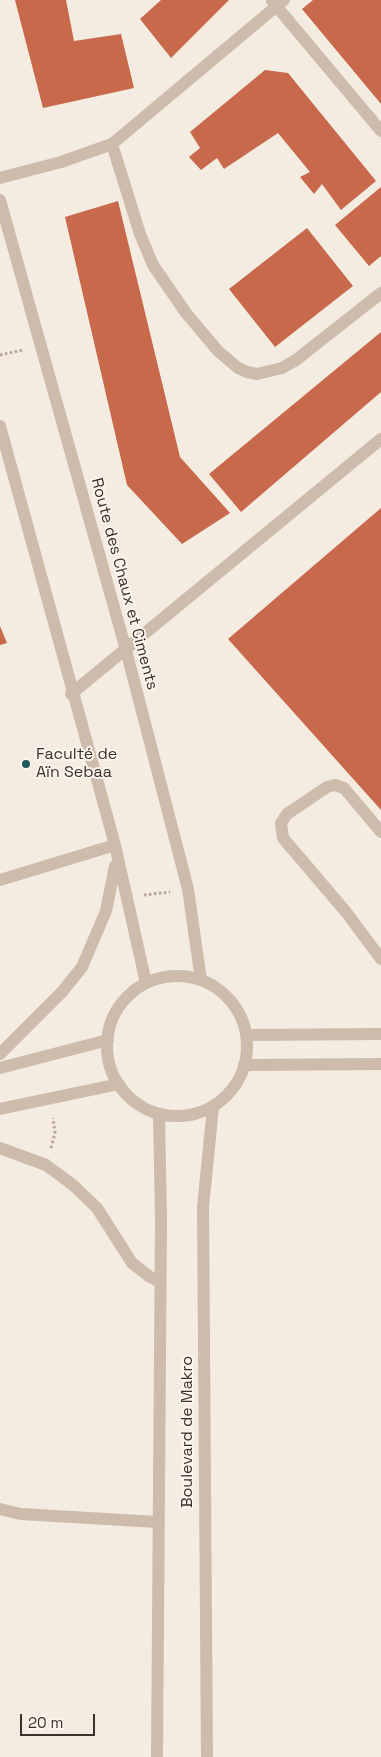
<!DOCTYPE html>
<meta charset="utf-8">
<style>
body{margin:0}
#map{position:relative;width:381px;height:1757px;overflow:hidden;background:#f4ebe1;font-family:"Space Grotesk",sans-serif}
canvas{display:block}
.scale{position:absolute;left:20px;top:1714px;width:75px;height:22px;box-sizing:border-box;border:2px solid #3b302b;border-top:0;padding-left:6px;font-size:15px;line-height:18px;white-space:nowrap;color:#3b302b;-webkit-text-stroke:4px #fbf5ee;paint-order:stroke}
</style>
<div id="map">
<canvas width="381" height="1757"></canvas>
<div class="scale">20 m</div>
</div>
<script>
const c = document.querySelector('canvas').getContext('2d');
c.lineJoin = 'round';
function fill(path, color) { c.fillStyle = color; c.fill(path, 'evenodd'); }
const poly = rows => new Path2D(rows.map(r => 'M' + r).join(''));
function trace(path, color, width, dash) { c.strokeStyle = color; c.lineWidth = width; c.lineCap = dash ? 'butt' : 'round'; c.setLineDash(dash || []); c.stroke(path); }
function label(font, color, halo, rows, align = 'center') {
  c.font = font + ' "Space Grotesk",sans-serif'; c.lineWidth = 4; c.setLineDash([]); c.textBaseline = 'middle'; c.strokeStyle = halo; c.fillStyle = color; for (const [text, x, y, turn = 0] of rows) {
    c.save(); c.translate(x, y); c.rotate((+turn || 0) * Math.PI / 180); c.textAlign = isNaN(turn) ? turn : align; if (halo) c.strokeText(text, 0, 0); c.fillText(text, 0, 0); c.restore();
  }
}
fill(poly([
 [15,0,66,0,74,41,121,34,134,88,43,108],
 [161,0,229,0,171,58,140,19],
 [313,0,381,0,381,104,302,9],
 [265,70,288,73,376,181,341,210,322,184,314,194,300,177,310,172,278,133,224,169,217,158,201,170,189,157,200,148,190,132],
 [381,187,381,256,369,266,335,225],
 [118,201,180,457,230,513,182,544,127,485,65,217],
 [307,228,353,286,275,347,229,289],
 [381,332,381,392,241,512,209,474],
 [381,508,381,810,228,639],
 [0,626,7,643,0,645]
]), '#c8694b');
trace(poly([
 [0,355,23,350],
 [144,895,170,892],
 [51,1148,55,1133,53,1118]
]), '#b9a596', 3, [2.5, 2.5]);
trace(poly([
 [381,832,344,788,335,785,327,787,287,814,281,823,283,838,346,912,381,959],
 [0,880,115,845],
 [0,1509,21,1514,157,1522]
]), '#cdbbac', 12);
trace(poly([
 [272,1,381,131],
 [112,144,140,234,153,265,186,313,218,351,238,368,247,372,257,374,282,368,296,360,381,293],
 [0,178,61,162,112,144,284,0],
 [71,694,381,439]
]), '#cdbbac', 12);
trace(poly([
 [0,200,126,650,188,889,201,980],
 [0,426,115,845,146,983],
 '107 1046a70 70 0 1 1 140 0a70 70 0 1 1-140 0Z',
 [246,1035,381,1034],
 [0,1054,62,992,82,967,106,911,115,866],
 [244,1065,381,1064],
 [0,1068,108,1040],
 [0,1109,119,1084],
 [0,1148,46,1165,73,1185,97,1208,132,1263,150,1277,160,1282],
 [157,1757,161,1220,159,1114],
 [207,1757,203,1207,213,1107]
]), '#cdbbac', 12);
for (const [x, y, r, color] of [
 [26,764,5,"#1f5a5e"]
]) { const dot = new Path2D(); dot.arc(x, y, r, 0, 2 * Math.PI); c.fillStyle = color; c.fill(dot); trace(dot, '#fbf5ee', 2); }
label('16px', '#3b302b', '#fbf5ee', [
 ["Route des Chaux et Ciments",124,584,75],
 ["Boulevard de Makro",188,1432,-90]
]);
label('16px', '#3b302b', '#fbf5ee', [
 ["Faculté de",36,755],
 ["Aïn Sebaa",36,773]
], 'left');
</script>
